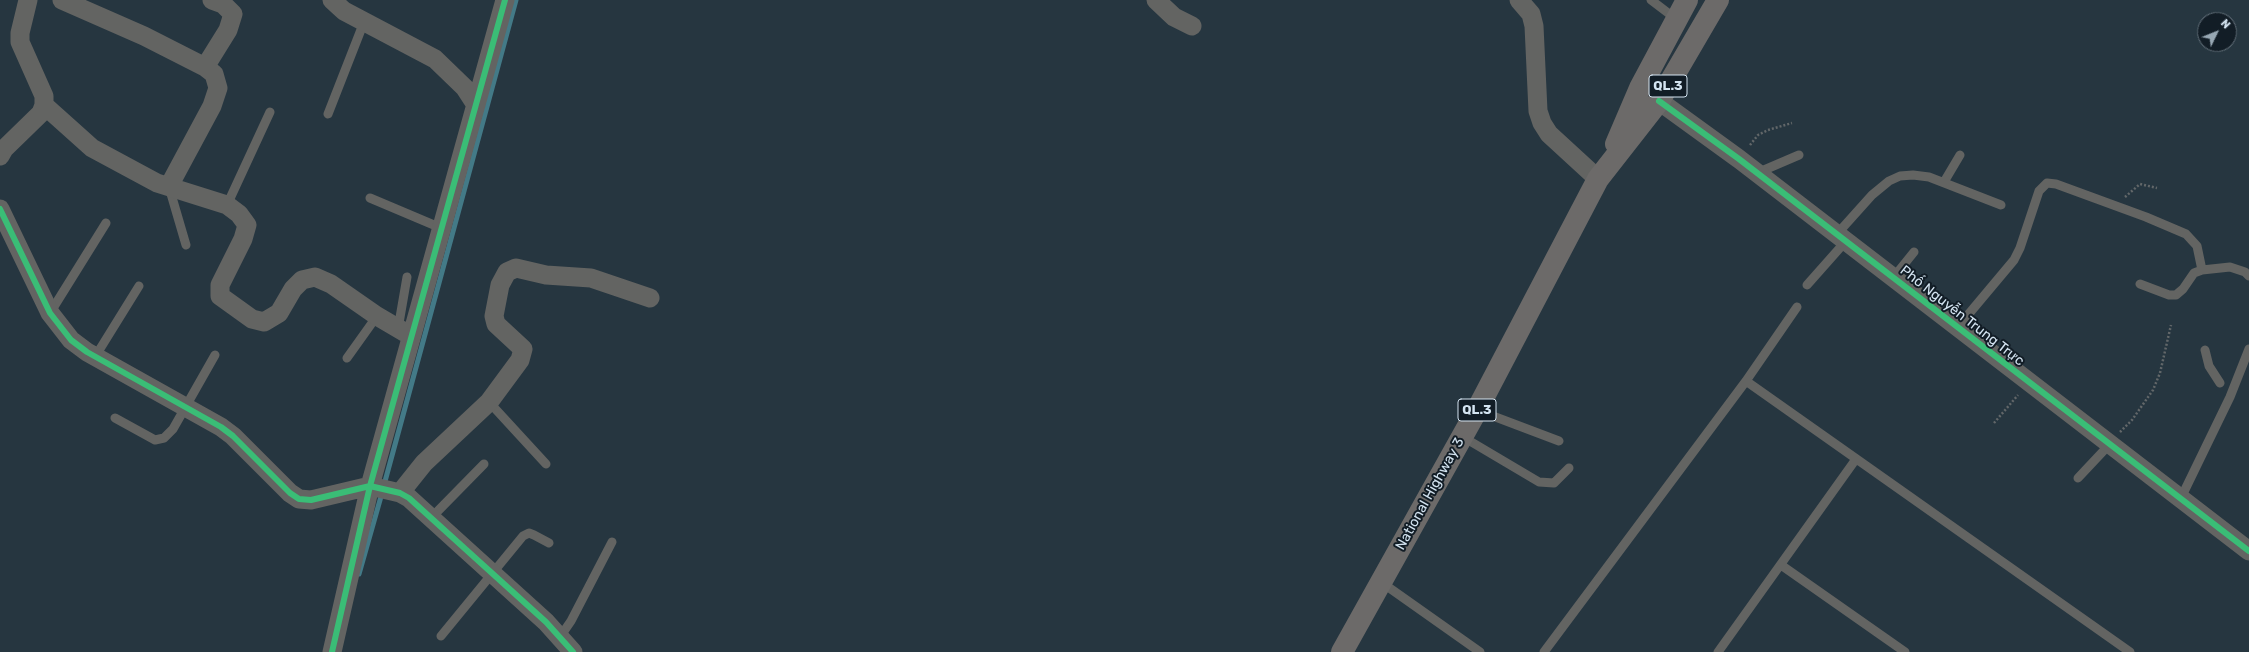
<!DOCTYPE html>
<meta charset="utf-8">
<style>
body{margin:0}
#map{position:relative;width:2249px;height:652px;overflow:hidden;background:#263640;font-family:Rubik,sans-serif}
canvas{display:block}
.north{position:absolute;left:2197px;top:12px;width:40px;height:40px;box-sizing:border-box;background:#121d26;border:1px solid #606d77;border-radius:50%;rotate:47deg;font-size:11px;font-weight:700;line-height:16px;text-align:center;color:#d4e4f1}
.north::after{content:'';display:block;margin:auto;width:14px;height:18px;background:#97a7b3;clip-path:polygon(50% 0,100% 100%,50% 72%,0 100%)}
</style>
<div id="map">
<canvas width="2249" height="652"></canvas>
<div class="north">N</div>
</div>
<script>
const c = document.querySelector('canvas').getContext('2d');
c.lineJoin = 'round';
const poly = rows => new Path2D(rows.map(r => 'M' + r).join(''));
function trace(path, color, width, dash) { c.strokeStyle = color; c.lineWidth = width; c.lineCap = dash ? 'butt' : 'round'; c.setLineDash(dash || []); c.stroke(path); }
function label(font, color, halo, rows, align = 'center') {
  c.font = font + ' Rubik,sans-serif'; c.lineWidth = 4; c.setLineDash([]); c.textBaseline = 'middle'; c.strokeStyle = halo; c.fillStyle = color; for (const [text, x, y, turn = 0] of rows) {
    c.save(); c.translate(x, y); c.rotate((+turn || 0) * Math.PI / 180); c.textAlign = isNaN(turn) ? turn : align; if (halo) c.strokeText(text, 0, 0); c.fillText(text, 0, 0); c.restore();
  }
}
trace(poly([
 [384,485,516,0],
 [359,574,382,493]
]), '#437a87', 5);
trace(poly([
 [1750,145,1758,135,1768,130,1792,123],
 [2125,197,2140,184,2157,188],
 [1994,423,2018,395],
 [2120,432,2132,420,2153,390,2160,373,2171,325]
]), '#626769', 2.5, [2, 2]);
trace(poly([
 [1651,0,1676,19],
 [328,114,364,22],
 [1757,173,1799,155],
 [1944,182,1960,155],
 [169,187,186,245],
 [370,198,441,228],
 [227,205,270,112],
 [1837,234,1872,195,1889,181,1900,176,1913,175,1929,177,2001,205],
 [1893,278,1914,252],
 [2140,284,2169,295,2176,295,2183,289,2194,273,2202,270,2230,267,2245,272,2249,276],
 [1807,285,1846,241],
 [50,313,106,223],
 [1957,328,2014,260,2020,248,2039,191,2047,183,2056,184,2146,217,2186,234,2197,246,2202,270],
 [398,329,407,277],
 [2205,350,2209,366,2220,383],
 [95,357,139,286],
 [347,358,377,316],
 [1746,381,2130,652],
 [489,402,546,464],
 [1477,410,1559,441],
 [115,418,155,440,164,438,173,429,215,355],
 [1463,437,1539,482,1554,483,1569,468],
 [2078,478,2109,445],
 [2180,500,2230,397,2249,349],
 [431,518,484,464],
 [1781,565,1905,652],
 [1381,582,1480,652],
 [441,636,523,536,529,533,534,535,549,543],
 [560,637,571,621,612,542],
 [1544,652,1746,381,1797,307],
 [1718,652,1856,459]
]), '#636462', 9);
trace(poly([
 [62,0,144,36,205,67,214,74,218,88,212,106,169,186],
 [332,0,344,11,435,59,465,88,476,105],
 [1156,0,1174,17,1192,26],
 [1519,0,1531,14,1534,26,1538,111,1542,123,1549,134,1598,179],
 [205,67,228,30,233,14,223,4,212,0],
 [1659,101,1739,159,2249,551],
 [44,105,92,148,157,183,227,205,239,214,247,225,243,239,220,285,220,296,252,319,264,322,279,313,293,289,302,280,315,277,331,284,377,316,411,336],
 [0,156,4,149,41,113,44,105,44,96,20,42,20,33,28,0],
 [0,209,50,313,71,340,87,352,221,427,233,436,290,493,299,499,311,500,370,486,400,493,409,498,546,622,573,652],
 [400,493,424,463,489,402,520,360,523,349,496,324,494,316,500,285,507,272,516,268,546,275,591,278,650,298],
 [332,652,370,486,505,0]
]), '#636462', 19);
trace(poly([
 [1616,144,1640,88,1687,0],
 [1342,652,1477,410,1598,179,1659,101,1718,0]
]), '#6c6a69', 22);
trace(poly([
 [1659,101,1739,159,2249,551],
 [0,209,50,313,71,340,87,352,221,427,233,436,290,493,299,499,311,500,370,486,400,493,409,498,546,622,573,652],
 [332,652,370,486,505,0]
]), '#3abd76', 6);
for (const [x, y, w] of [
 [1668,86,38],
 [1477,410,38]
]) { const box = new Path2D(); box.roundRect(x - w / 2, y - 11, w, 22, 3); c.fillStyle = '#121d26'; c.fill(box); trace(box, '#d4e4f1', 1); }
label('bold 13px', '#d4e4f1', null, [
 ["QL.3",1668,86],
 ["QL.3",1477,410]
]);
label('14px', '#d4e4f1', '#121d26', [
 ["Phố Nguyễn Trung Trực",1962,316,38],
 ["National Highway 3",1430,494,-61]
]);
</script>
